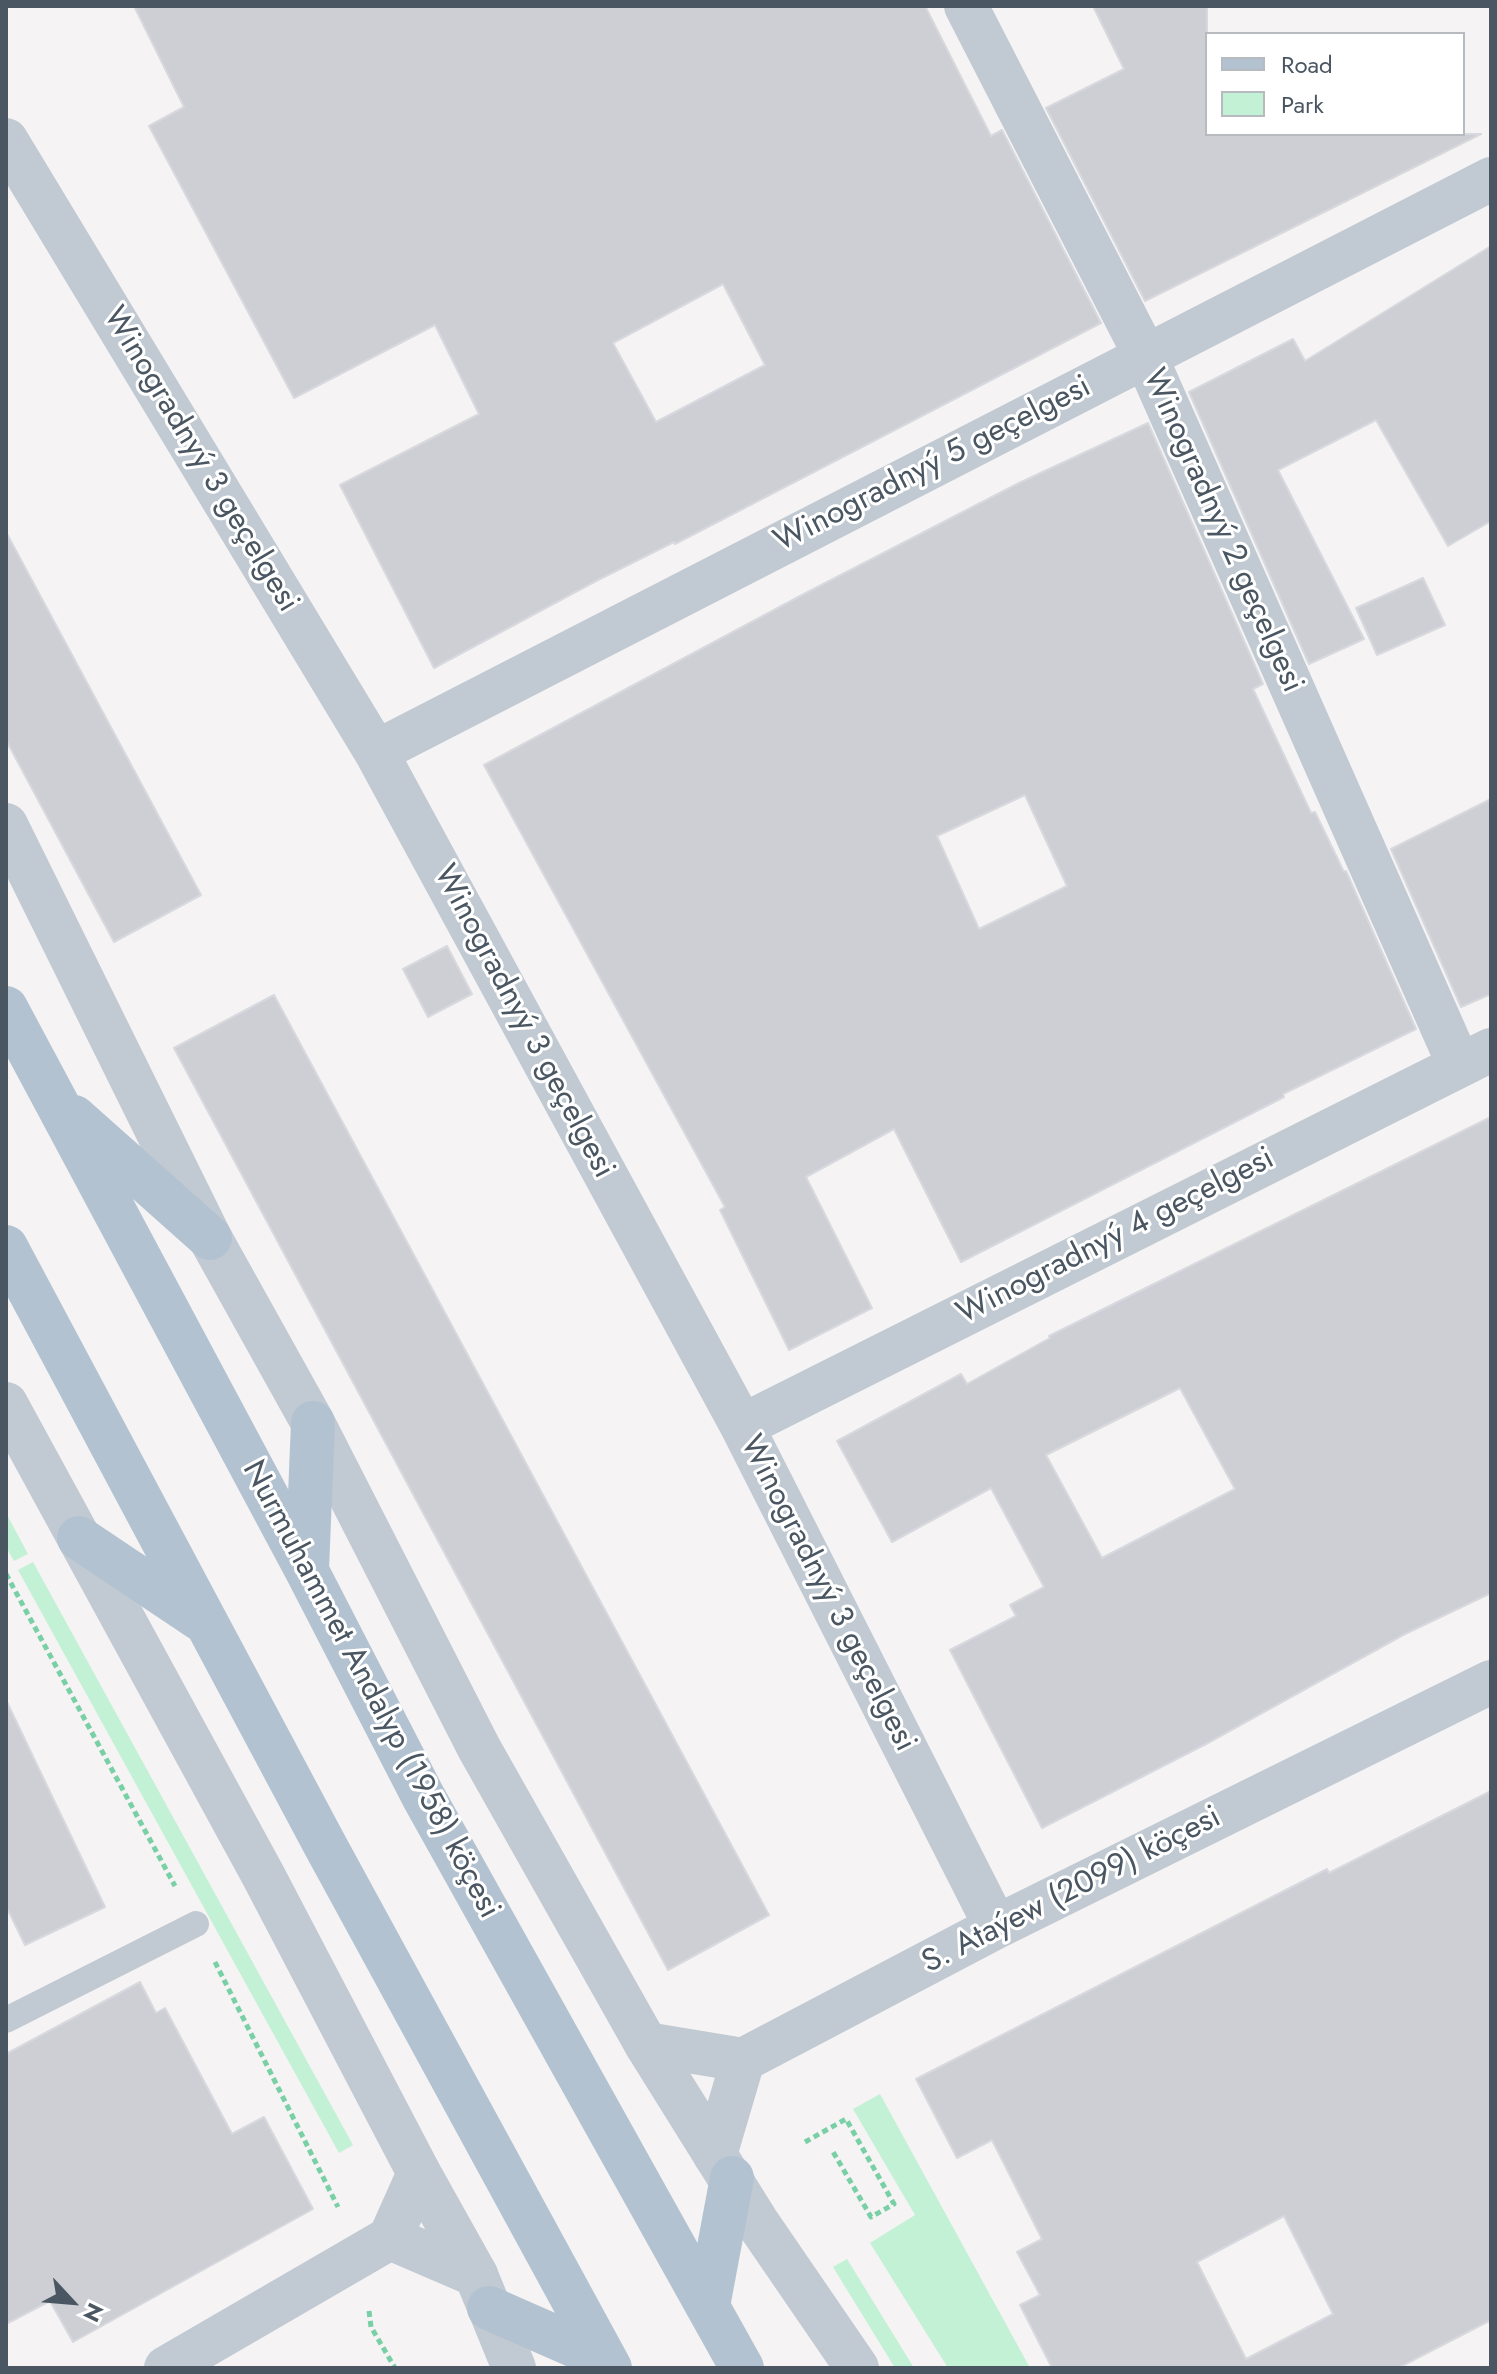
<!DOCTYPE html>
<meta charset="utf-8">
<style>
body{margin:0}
#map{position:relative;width:1497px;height:2374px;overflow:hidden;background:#f5f3f3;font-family:Jost,sans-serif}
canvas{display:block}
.frame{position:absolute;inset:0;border:8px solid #4a5661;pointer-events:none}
.legend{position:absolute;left:1205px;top:32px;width:260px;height:104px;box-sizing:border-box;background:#fff;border:2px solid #b7bbc0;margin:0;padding:10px 14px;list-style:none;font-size:24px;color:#4a5661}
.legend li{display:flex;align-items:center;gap:16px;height:40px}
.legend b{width:40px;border:2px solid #b7bbc0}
.north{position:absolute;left:32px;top:2262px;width:80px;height:80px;-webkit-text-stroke:6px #fff;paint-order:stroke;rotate:116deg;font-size:22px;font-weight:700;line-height:32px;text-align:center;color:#4a5661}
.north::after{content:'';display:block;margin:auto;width:28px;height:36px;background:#4a5661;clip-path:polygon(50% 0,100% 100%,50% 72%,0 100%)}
</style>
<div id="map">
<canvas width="1497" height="2374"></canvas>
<div class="frame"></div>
<ul class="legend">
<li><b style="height:10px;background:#b3c2d1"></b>Road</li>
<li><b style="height:22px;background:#c3f1d5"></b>Park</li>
</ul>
<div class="north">N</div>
</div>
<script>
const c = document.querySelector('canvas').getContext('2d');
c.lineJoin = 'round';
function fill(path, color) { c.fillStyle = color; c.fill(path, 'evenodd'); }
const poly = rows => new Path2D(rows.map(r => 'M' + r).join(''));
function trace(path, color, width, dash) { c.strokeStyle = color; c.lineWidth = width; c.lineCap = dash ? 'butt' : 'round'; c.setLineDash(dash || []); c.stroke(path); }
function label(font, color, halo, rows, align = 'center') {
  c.font = font + ' Jost,sans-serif'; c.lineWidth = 6; c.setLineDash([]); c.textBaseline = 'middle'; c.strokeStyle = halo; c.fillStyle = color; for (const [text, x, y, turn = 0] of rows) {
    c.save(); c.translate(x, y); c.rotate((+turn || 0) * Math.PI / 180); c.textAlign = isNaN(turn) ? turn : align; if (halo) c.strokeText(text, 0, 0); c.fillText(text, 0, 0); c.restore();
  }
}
fill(poly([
 [6,1513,28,1554,14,1561,6,1547],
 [33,1562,353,2145,339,2153,18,1570],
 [880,2094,1030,2368,948,2368,870,2243,915,2215,853,2109],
 [847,2259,914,2368,895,2368,833,2267]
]), '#c3f1d5');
const building = poly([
 [134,6,925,6,991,136,1002,130,1101,323,675,544,674,542,596,581,434,668,340,485,479,414,435,325,294,398,149,126,184,107,134,6],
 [723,284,765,365,656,422,613,343,723,284],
 [1093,6,1207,6,1207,134,1481,134,1145,301,1046,108,1124,69,1093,6],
 [1491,246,1491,521,1448,546,1376,420,1278,470,1364,639,1309,664,1189,392,1293,339,1305,361,1491,246],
 [1148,423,1263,684,1253,689,1311,813,1315,812,1344,872,1346,871,1416,1029,1283,1094,1284,1097,961,1262,894,1129,806,1177,872,1308,789,1350,720,1210,725,1207,484,765,802,595,1019,483,1148,423],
 [1025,795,1067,886,979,929,937,836,1025,795],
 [6,532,201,895,114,942,6,740,6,532],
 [1423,578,1445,625,1377,655,1356,608,1423,578],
 [1491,799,1491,994,1461,1007,1391,849,1491,799],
 [447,946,472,994,428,1017,403,969,447,946],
 [274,995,769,1915,668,1970,174,1048,274,995],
 [1491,1117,1491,1593,1405,1634,1206,1744,1042,1828,950,1650,1016,1616,1010,1605,1044,1587,991,1488,892,1542,837,1441,961,1374,967,1384,1050,1338,1049,1336,1491,1117],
 [1180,1388,1235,1489,1102,1558,1046,1455,1180,1388],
 [6,1700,105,1907,25,1945,6,1906,6,1700],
 [1491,1791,1491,2320,1398,2368,1052,2368,1020,2305,1040,2295,1017,2252,1042,2239,992,2140,957,2158,916,2079,1327,1869,1329,1873,1491,1791],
 [1284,2216,1333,2314,1246,2359,1197,2262,1284,2216],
 [140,1982,156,2013,165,2008,232,2134,264,2117,313,2209,73,2342,50,2301,6,2324,6,2054,140,1982]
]);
fill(building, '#cdcfd5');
trace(building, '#d7d9de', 2);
trace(poly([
 [6,1574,175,1886],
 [215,1962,338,2207],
 [805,2142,846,2119,894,2204,871,2217,832,2150],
 [369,2311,371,2327,395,2368]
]), '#7ad0a6', 5, [6, 4]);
trace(poly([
 [6,2020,196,1924]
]), '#c1cad2', 26);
trace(poly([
 [966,6,1145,355,1459,1065],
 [6,140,376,752,742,1426,996,1927],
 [376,752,1491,179],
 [742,1426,1491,1050],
 [646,2044,743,2060],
 [715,2155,743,2060,996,1927,1491,1682],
 [390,2238,476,2275],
 [166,2368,390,2238,419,2173]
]), '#c1cad2', 44);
trace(poly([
 [6,825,210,1238,313,1423,479,1748,646,2044,757,2222,857,2368],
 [6,1404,263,1875,419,2173,476,2275,514,2368]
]), '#c1cad2', 44);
trace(poly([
 [6,1008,307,1571,423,1796,742,2368],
 [74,1117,210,1238],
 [6,1247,325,1845,610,2368],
 [79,1538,200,1619],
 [307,1569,313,1423],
 [708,2306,732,2178],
 [489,2308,605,2359]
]), '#b3c2d1', 44);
label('32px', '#4a5661', '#fff', [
 ["Winogradnyý 3 geçelgesi",200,460,59],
 ["Winogradnyý 5 geçelgesi",933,465,-27],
 ["Winogradnyý 2 geçelgesi",1222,531,66],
 ["Winogradnyý 3 geçelgesi",523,1022,62],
 ["Winogradnyý 4 geçelgesi",1116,1237,-27],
 ["Winogradnyý 3 geçelgesi",827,1594,63],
 ["Nurmuhammet Andalyp (1958) köçesi",370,1690,62],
 ["S. Ataýew (2099) köçesi",1072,1891,-27]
]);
</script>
